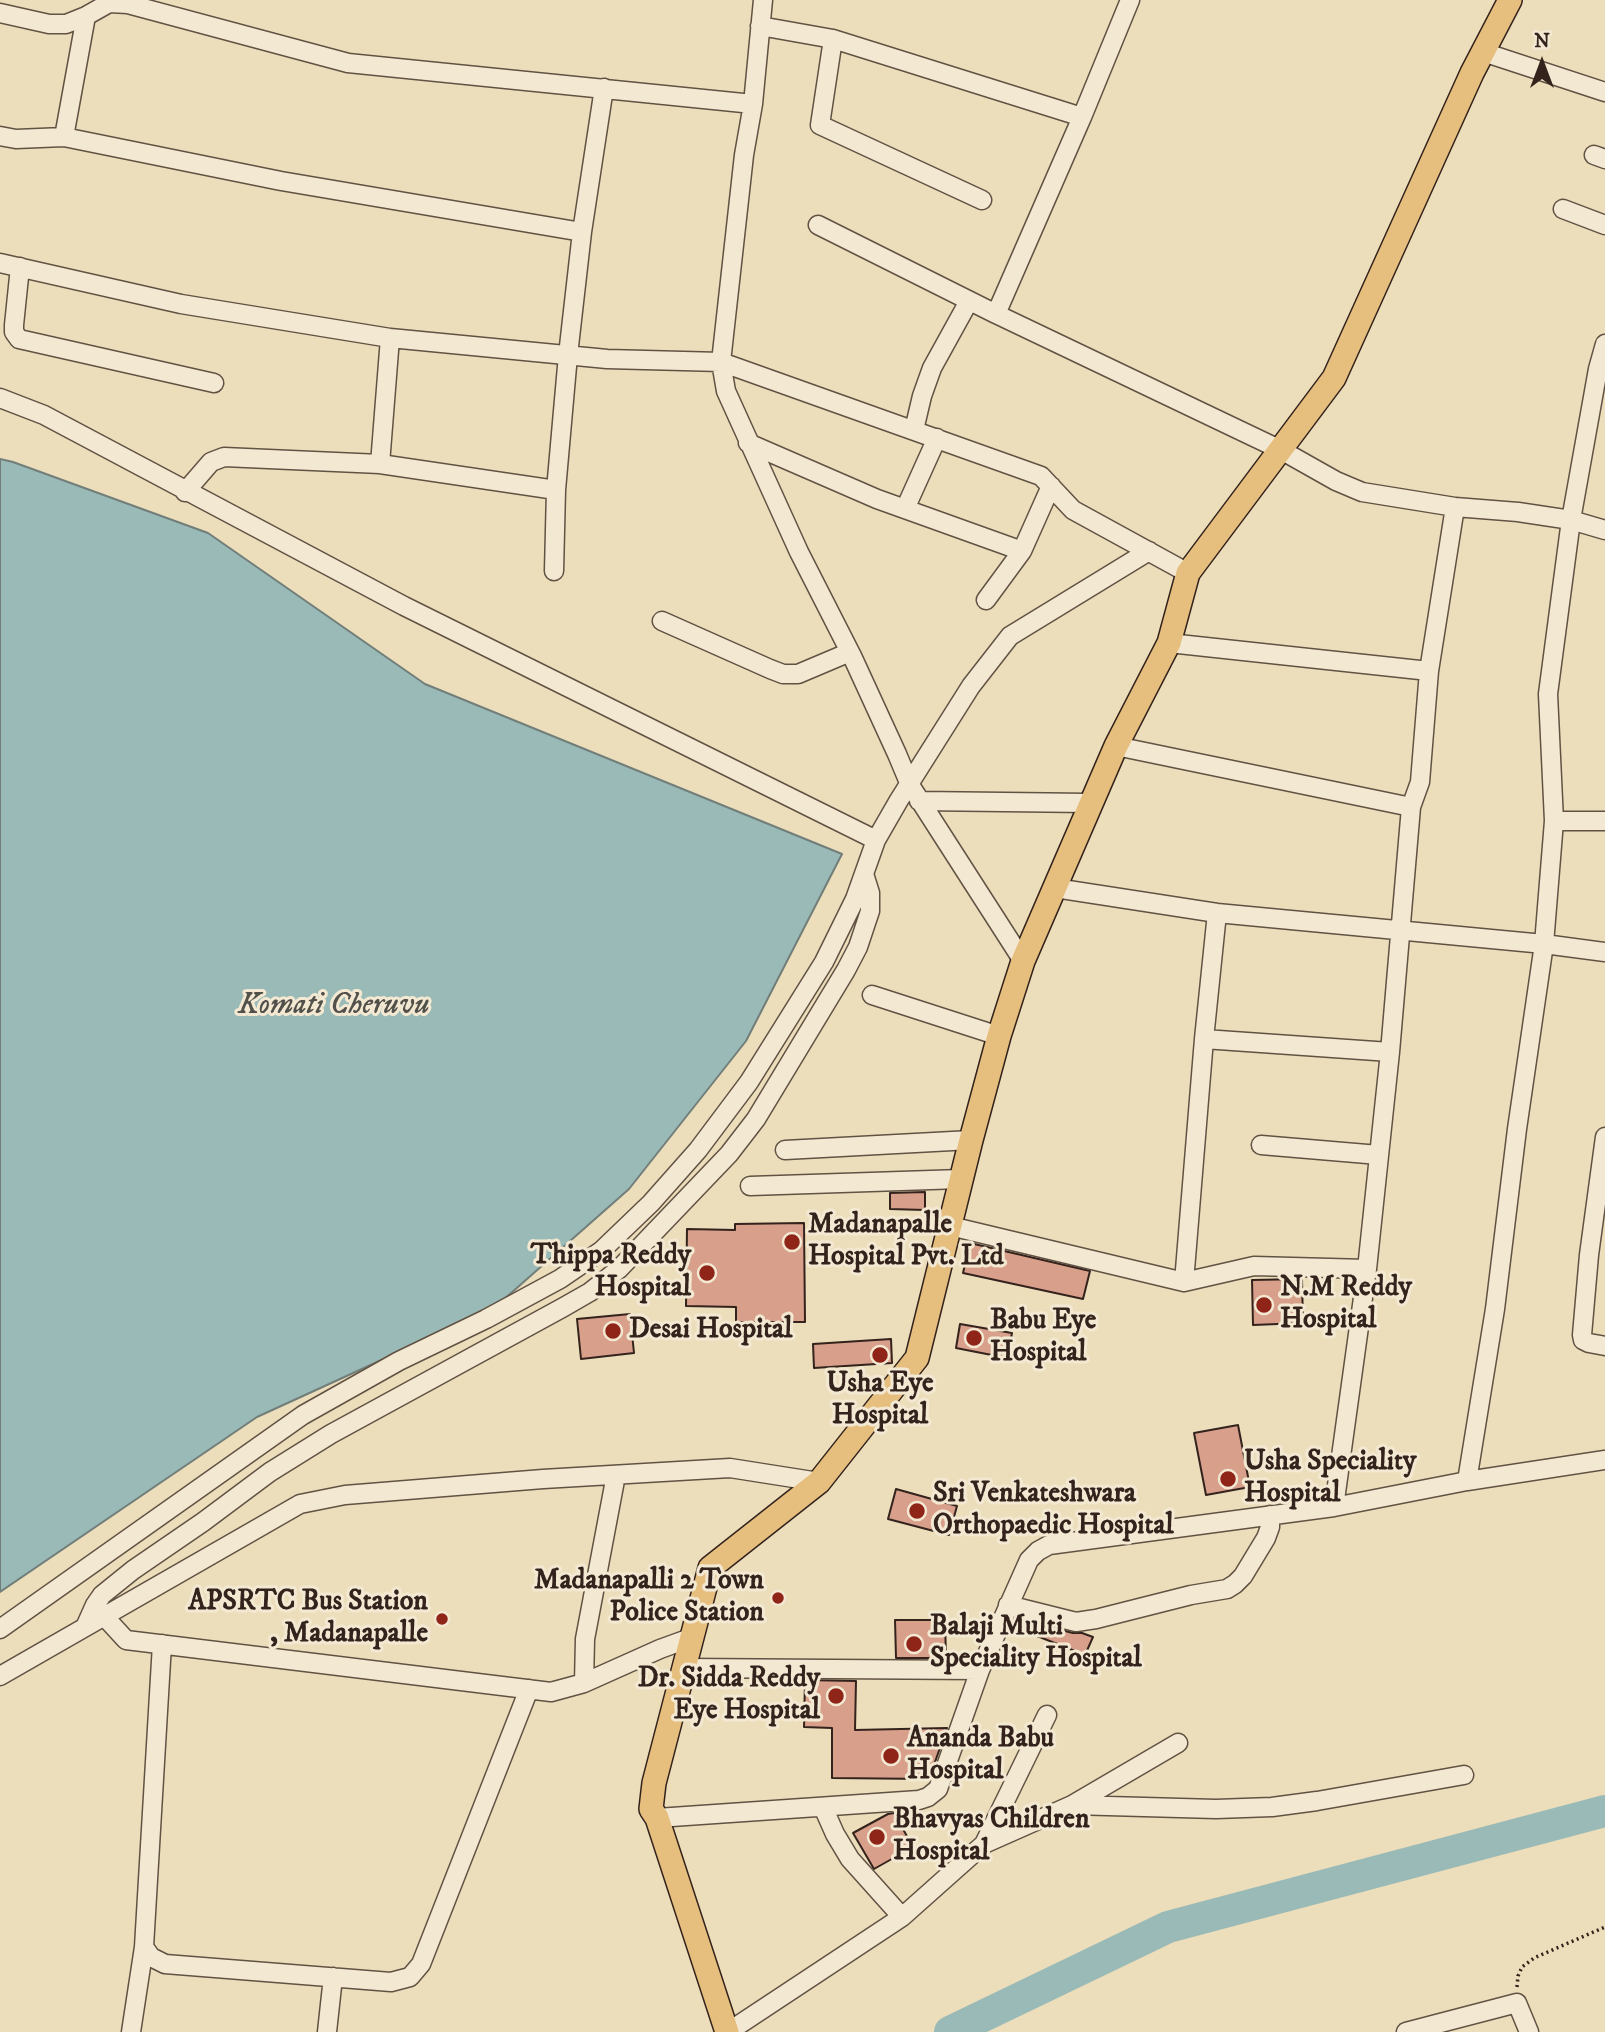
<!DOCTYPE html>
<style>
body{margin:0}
#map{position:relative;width:1605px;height:2032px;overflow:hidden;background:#ecddbb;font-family:"IM FELL DW Pica",serif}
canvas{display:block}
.north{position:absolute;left:1507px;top:28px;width:70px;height:70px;-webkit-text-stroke:5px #f3e9d3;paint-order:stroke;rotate:0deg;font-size:19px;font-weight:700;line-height:28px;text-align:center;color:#33231c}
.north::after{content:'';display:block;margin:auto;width:24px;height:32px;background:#33231c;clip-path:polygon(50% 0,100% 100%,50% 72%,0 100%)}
</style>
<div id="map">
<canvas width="1605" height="2032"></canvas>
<div class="north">N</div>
</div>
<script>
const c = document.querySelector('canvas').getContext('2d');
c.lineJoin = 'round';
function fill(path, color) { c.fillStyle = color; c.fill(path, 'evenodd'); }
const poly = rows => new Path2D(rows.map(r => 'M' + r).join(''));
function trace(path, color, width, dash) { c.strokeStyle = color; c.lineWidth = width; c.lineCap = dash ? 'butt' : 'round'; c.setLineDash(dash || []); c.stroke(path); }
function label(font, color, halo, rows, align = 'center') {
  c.font = font + ' "IM FELL DW Pica",serif'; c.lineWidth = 6; c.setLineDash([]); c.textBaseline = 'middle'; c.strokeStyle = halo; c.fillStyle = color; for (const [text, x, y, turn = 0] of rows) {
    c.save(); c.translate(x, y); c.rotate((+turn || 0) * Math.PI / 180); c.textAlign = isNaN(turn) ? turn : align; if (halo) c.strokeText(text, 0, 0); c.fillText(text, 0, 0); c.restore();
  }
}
const water = poly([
 [0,459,13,462,208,533,425,684,842,854,746,1041,629,1189,493,1309,257,1417,0,1592,0,459]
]);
fill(water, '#9abab7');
trace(water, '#717e79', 2);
trace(poly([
 [950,2032,1168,1927,1605,1811]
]), '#9abab7', 32);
const building = poly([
 [925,1192,925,1210,890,1209,890,1193,925,1192],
 [804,1223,805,1322,736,1322,736,1307,686,1306,687,1229,735,1230,735,1224,804,1223],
 [970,1243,1090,1271,1083,1299,963,1273,970,1243],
 [1302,1279,1303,1323,1253,1325,1252,1280,1302,1279],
 [630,1314,634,1353,581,1359,577,1319,630,1314],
 [960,1324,1012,1333,1007,1358,956,1348,960,1324],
 [891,1339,892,1363,814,1368,813,1344,891,1339],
 [1238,1425,1250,1487,1206,1495,1194,1433,1238,1425],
 [896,1489,957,1506,949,1535,888,1519,896,1489],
 [895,1620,945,1620,946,1658,896,1658,895,1620],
 [1025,1621,1073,1633,1082,1633,1093,1637,1085,1655,1022,1630,1025,1621],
 [805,1680,856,1681,855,1730,947,1728,929,1779,832,1778,832,1728,804,1727,805,1680],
 [894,1813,913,1847,874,1869,853,1833,888,1814,894,1813]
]);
fill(building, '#d89f8b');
trace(building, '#33231c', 2);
const minor = poly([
 [763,0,753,104,744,155,721,362,726,391,799,552,852,656,897,754,910,785,1023,961],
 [109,3,128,4,348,63,753,104],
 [0,13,49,24,66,24,86,16,109,3,110,0],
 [760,26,833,39,1082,117,1130,0],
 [833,39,820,125,982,200],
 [1483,52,1605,92],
 [0,136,16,139,64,137,281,181,582,232,568,355,556,490,380,464,224,457,211,462,185,492],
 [64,137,86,16],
 [1594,155,1605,159],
 [1563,209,1605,225],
 [818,225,996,314,1082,117],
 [582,232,604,88],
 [0,263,181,304,390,338,607,359,721,362,1041,476,1073,510,1188,573],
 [20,267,14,325,14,332,19,339,214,383],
 [996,314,1281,450,1336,481,1362,492,1455,507,1518,512,1571,520,1605,530],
 [0,398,44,415,404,606,876,840],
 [914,430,922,396,932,368,969,301],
 [748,443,877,499,1022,551,1051,486],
 [380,464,390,338],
 [905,509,937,438],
 [554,571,556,490],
 [986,600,1022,551],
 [662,621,770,669,783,674,798,674,850,652],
 [1169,643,1429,671],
 [1116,746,1411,807,1390,1052,1204,1039,1184,1282],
 [919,801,1089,803],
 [1411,807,1420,782,1429,671,1455,507],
 [1554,821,1548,694,1571,520,1598,369,1605,344],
 [1055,888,1217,913,1544,944,1554,821,1605,821],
 [872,995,999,1036],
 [1204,1039,1217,913],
 [1605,1137,1589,1255,1582,1335,1583,1340,1589,1343,1605,1346],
 [1261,1145,1379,1155],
 [785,1150,971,1140],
 [750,1186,961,1179],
 [950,1226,1184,1282,1254,1266,1367,1269],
 [1467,1481,1495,1309,1517,1129,1544,944,1605,952],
 [1334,1507,1367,1269,1390,1052],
 [1008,1605,1076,1622,1096,1619,1191,1595,1227,1589,1235,1584,1243,1576,1266,1538,1270,1527,1270,1515],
 [103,1615,126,1640,551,1692,584,1683,660,1649,693,1637],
 [86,1625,95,1605,102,1595,133,1570,203,1522,270,1472,331,1434,562,1308,590,1292,619,1269,729,1154,756,1119,846,970,858,947,870,911,870,893,864,874],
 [0,1629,303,1415,399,1361,486,1319,560,1279,601,1251,651,1203,698,1150,749,1082,824,962,855,899,876,840,899,800,971,686,1010,636,1149,551],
 [162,1644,144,1947,151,1957,165,1964,391,1982,410,1977,421,1964,529,1689],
 [683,1668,980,1670],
 [0,1676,300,1504,345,1495,543,1479,730,1468,819,1482],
 [584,1683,585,1639,616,1475],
 [1072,1805,1178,1743],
 [823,1807,835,1834,850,1859,902,1917],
 [657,1818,919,1800,928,1797,938,1789,980,1670,1029,1560,1038,1551,1049,1545,1334,1507,1467,1481,1605,1460],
 [984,1844,1047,1715],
 [131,2032,144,1947],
 [327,2032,333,1977],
 [728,2032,902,1917,984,1844,1072,1805,1216,1809,1272,1807,1317,1801,1464,1775],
 [1406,2032,1517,2003,1529,2032]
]);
const major = poly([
 [727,2032,657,1818,651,1809,654,1783,710,1568,819,1482,917,1358,971,1140,999,1036,1023,961,1116,746,1169,643,1188,573,1334,378,1472,73,1510,0]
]);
trace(minor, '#615244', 21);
trace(major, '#33231c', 26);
trace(poly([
 [1517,1987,1518,1976,1522,1967,1534,1958,1605,1927]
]), '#33231c', 3.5, [2, 3.5]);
trace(minor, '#f3e9d3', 18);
trace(major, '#e6be7e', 23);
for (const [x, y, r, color] of [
 [792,1242,9,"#8f2418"],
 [707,1273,9,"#8f2418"],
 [1264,1305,9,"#8f2418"],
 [613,1331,9,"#8f2418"],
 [974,1338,9,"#8f2418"],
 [880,1355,9,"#8f2418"],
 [1228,1479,9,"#8f2418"],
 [917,1511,9,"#8f2418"],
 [778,1598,7,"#8f2418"],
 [442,1619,7,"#8f2418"],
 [914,1644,9,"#8f2418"],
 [836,1696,9,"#8f2418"],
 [891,1756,9,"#8f2418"],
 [877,1837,9,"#8f2418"]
]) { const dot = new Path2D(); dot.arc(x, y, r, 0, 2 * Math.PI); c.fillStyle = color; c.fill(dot); trace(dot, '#f3e9d3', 2.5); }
label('bold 28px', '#33231c', '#f3e9d3', [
 ["Madanapalle",808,1226],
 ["Hospital Pvt. Ltd",808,1258],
 ["Thippa Reddy",691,1257,"right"],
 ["Hospital",691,1289,"right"],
 ["N.M Reddy",1280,1289],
 ["Hospital",1280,1321],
 ["Babu Eye",990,1322],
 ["Hospital",990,1354],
 ["Desai Hospital",629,1331],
 ["Usha Eye",880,1385,"center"],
 ["Hospital",880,1417,"center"],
 ["Usha Speciality",1244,1463],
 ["Hospital",1244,1495],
 ["Sri Venkateshwara",933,1495],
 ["Orthopaedic Hospital",933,1527],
 ["Madanapalli 2 Town",764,1582,"right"],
 ["Police Station",764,1614,"right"],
 ["APSRTC Bus Station",428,1603,"right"],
 [", Madanapalle",428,1635,"right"],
 ["Balaji Multi",930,1628],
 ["Speciality Hospital",930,1660],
 ["Dr. Sidda Reddy",820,1680,"right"],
 ["Eye Hospital",820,1712,"right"],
 ["Ananda Babu",907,1740],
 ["Hospital",907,1772],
 ["Bhavyas Children",893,1821],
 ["Hospital",893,1853]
], 'left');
label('italic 30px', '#52504a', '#f3e9d3', [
 ["Komati Cheruvu",334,1007]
]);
</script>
